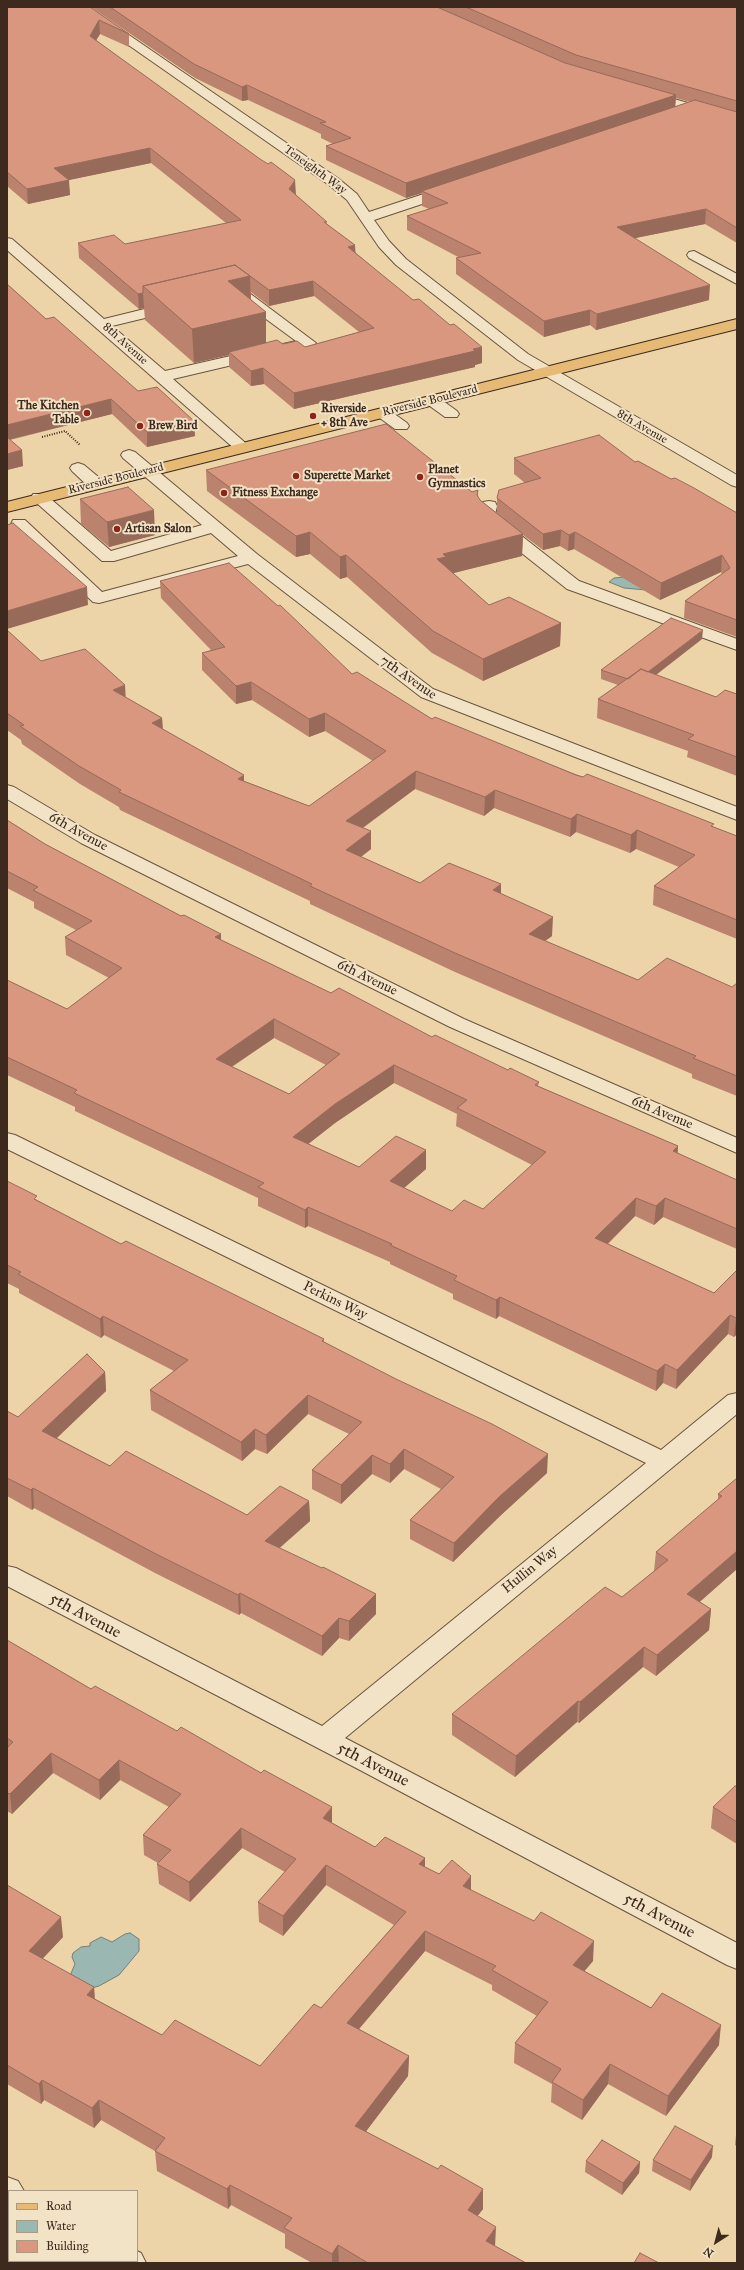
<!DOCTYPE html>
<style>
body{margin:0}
#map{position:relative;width:744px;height:2270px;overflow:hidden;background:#edd4a8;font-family:"IM FELL Great Primer",serif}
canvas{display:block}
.frame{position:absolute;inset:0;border:8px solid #3d291e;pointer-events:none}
.legend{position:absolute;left:8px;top:2190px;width:130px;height:72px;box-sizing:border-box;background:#f3e3c6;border:1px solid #aa9983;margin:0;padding:5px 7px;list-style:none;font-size:12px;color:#3d291e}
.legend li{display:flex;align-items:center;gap:8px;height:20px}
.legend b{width:20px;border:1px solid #aa9983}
.north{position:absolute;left:696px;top:2222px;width:40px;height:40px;-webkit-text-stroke:3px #f3e3c6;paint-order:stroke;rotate:216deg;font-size:11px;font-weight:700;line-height:16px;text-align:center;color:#3d291e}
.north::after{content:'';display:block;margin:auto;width:14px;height:18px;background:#3d291e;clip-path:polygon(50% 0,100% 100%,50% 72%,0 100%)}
</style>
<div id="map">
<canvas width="744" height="2270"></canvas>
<div class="frame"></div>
<ul class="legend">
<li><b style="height:5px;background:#e6ba74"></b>Road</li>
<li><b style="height:11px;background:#9bb7b1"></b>Water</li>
<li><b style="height:11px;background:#d99780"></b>Building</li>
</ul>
<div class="north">N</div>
</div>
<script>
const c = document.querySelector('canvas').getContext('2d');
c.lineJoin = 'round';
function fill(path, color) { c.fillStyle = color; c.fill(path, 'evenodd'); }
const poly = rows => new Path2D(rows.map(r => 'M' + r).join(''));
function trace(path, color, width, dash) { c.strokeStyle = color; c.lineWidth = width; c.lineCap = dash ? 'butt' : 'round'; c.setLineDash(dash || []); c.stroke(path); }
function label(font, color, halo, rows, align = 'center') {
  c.font = font + ' "IM FELL Great Primer",serif'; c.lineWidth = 4; c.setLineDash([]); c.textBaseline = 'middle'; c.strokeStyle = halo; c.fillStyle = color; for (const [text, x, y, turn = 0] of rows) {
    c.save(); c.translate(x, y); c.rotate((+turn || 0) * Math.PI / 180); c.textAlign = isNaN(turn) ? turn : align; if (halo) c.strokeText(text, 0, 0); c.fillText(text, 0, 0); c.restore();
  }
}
const water = poly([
 [624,577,646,590,624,588,609,582,614,578,624,577],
 [130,1933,139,1939,139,1951,119,1975,99,1986,85,1990,69,1978,75,1964,72,1957,73,1953,81,1947,90,1946,90,1943,101,1937,112,1942,125,1934,130,1933]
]);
fill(water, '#9bb7b1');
trace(water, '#757e76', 1);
const minor = poly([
 [74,7,88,7,339,179,357,194,369,212,445,187,455,187,457,190,455,193,374,220,389,241,406,259,528,354,737,475,737,487,731,485,518,360,396,265,379,247,347,200,329,185,74,7],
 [646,91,737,117,737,125,641,98,639,95,641,92,646,91],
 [7,238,12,239,104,319,173,302,178,304,181,307,178,310,112,326,165,371,296,341,236,297,226,299,219,295,221,292,239,288,244,289,316,343,313,346,173,379,250,447,248,450,236,450,7,250,7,238],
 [694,251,737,274,737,284,689,258,687,255,689,252,694,251],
 [433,396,439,398,457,411,459,414,457,417,445,417,427,404,425,401,427,398,433,396],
 [383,408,389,410,407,423,409,426,407,429,395,429,377,416,375,413,377,410,383,408],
 [129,450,135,452,257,554,433,689,737,807,737,820,421,697,248,564,99,603,93,602,13,528,11,524,13,520,25,520,102,592,238,556,211,533,114,561,102,561,31,498,33,494,45,494,111,551,202,525,123,458,121,455,123,452,129,450],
 [78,463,84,465,102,480,104,484,102,488,90,488,72,471,70,468,72,465,78,463],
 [489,501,495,502,497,506,495,515,579,581,737,639,737,650,567,589,480,520,478,516,481,506,483,502,489,501],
 [7,785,14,787,95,835,464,1019,737,1138,737,1153,450,1027,81,843,7,799,7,785],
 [7,1133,15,1135,661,1450,728,1395,737,1393,737,1414,345,1738,737,1943,737,1969,727,1965,360,1770,7,1586,7,1566,16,1568,322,1726,646,1463,7,1149,7,1133],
 [7,2177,18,2181,24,2191,9,2191,9,2205,7,2205,7,2177],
 [137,2251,141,2253,146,2263,112,2263,111,2261,137,2261,137,2251]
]);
const major = poly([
 [737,319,737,329,7,512,7,502,737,319]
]);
trace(minor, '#695440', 2);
trace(major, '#3d291e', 2);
trace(poly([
 [42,437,65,431,80,445]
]), '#3d291e', 2, [1, 1.5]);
fill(minor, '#f3e3c6');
fill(major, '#e6ba74');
fill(poly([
 [7,7,90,7,129,34,129,47,100,34,96,40,296,195,327,224,356,253,482,363,475,365,475,367,294,409,264,384,251,386,229,367,229,355,194,363,145,320,144,308,139,309,79,258,78,243,125,244,226,223,151,163,68,180,70,195,28,204,7,186],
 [251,292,269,306,314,296,359,332,305,347,266,343,266,312,251,300],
 [91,7,737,7,737,243,705,224,635,238,709,300,596,330,590,325,544,337,456,274,456,258,460,258,407,230,407,216,429,209,422,206,422,193,406,198,326,160,326,146,333,144,321,138,321,134,248,100,242,101,195,78],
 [676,98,690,102,675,107],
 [7,284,46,319,138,391,194,421,195,436,147,447,112,414,10,440,23,466,7,470],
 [514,458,635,462,737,513,737,637,684,618,685,601,722,574,721,572,660,600,574,549,568,551,560,546,543,550,523,535,522,556,453,573,489,605,561,623,560,646,483,681,432,653,347,577,340,579,310,554,296,557,207,491,206,470,472,492,478,490,478,497,480,500,497,513,497,498,525,483,514,474],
 [80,499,155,535,109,547,81,524],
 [160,581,352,674,432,719,737,836,737,939,653,905,654,886,679,867,636,849,630,853,576,832,570,837,494,808,484,816,415,789,363,828,371,849,361,857,420,883,501,894,552,936,545,941,638,980,732,987,737,983,737,1096,692,1078,692,1074,455,972,310,904,310,901,120,810,119,807,80,784,22,744,21,740,7,730,7,630,41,661,125,697,162,718,163,729,244,781,309,806,373,761,325,731,309,737,252,700,236,704,202,670,202,653,211,650,161,598],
 [702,639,656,675,716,697,737,694,737,776,687,757,688,751,597,718,598,699,618,685,601,679,601,670],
 [7,820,45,844,181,916,221,934,221,940,331,993,508,1070,539,1082,538,1086,678,1146,677,1153,737,1180,737,1249,663,1217,654,1225,635,1216,608,1244,714,1293,737,1270,737,1334,734,1337,728,1334,676,1389,663,1383,656,1391,499,1316,496,1319,453,1299,453,1294,390,1264,390,1262,308,1226,305,1228,258,1206,258,1198,75,1111,75,1107,7,1075,7,980,67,1009,109,978,66,955,65,937,76,930,34,908,34,902,7,888],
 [274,1038,326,1065,289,1094,232,1067],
 [394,1083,457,1114,456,1126,532,1165,483,1209,452,1211,404,1188,426,1169,426,1150,359,1167,308,1144,335,1123],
 [7,1181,37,1200,121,1244,324,1339,324,1342,547,1473,500,1516,453,1562,410,1539,410,1520,441,1489,404,1469,390,1483,372,1474,341,1504,312,1489,312,1470,349,1434,308,1414,267,1454,255,1449,242,1461,151,1410,150,1390,174,1371,104,1335,101,1338,19,1293,19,1289,7,1283],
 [105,1372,106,1391,57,1438,110,1466,247,1515,309,1501,310,1521,279,1548,376,1614,349,1641,339,1638,322,1656,241,1613,239,1615,155,1573,34,1508,32,1510,7,1496,7,1411,18,1417],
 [737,1478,737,1569,699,1602,711,1609,709,1630,656,1676,643,1667,579,1723,577,1722,515,1777,452,1735,452,1714,622,1597,654,1571,656,1552,718,1500,718,1494],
 [7,1640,91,1689,375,1847,425,1867,471,1890,593,1961,584,1971,719,2045,666,2116,608,2084,582,2120,551,2102,552,2084,514,2063,515,2043,537,2016,492,1990,492,1985,425,1951,359,2029,409,2056,408,2076,366,2131,483,2209,477,2216,495,2246,526,2263,312,2263,285,2248,285,2234,231,2205,228,2209,157,2171,155,2151,101,2120,94,2128,44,2100,41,2104,7,2084,7,1885,63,1937,42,1959,94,1987,95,1999,162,2035,260,2066,321,2008,394,1925,326,1885,283,1936,259,1922,258,1902,285,1872,242,1848,190,1902,159,1884,157,1864,158,1863,144,1855,143,1835,169,1807,120,1780,100,1800,53,1773,12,1814,7,1811],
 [737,1787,737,1844,711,1828,713,1807],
 [737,2125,737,2146,735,2145],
 [712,2157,690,2191,652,2171,653,2160],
 [586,2161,640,2162,639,2173,622,2195,585,2172]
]), '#bb826e');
fill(poly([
 [99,20,100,34,91,49,90,36],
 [247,85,248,100,242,101,242,87],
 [676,95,675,109,422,191,422,193,406,198,406,183],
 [150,148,151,163,55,183,54,168],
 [69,180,70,195,28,204,27,189],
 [295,180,296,195,289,189],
 [706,209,705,224,616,242,617,227],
 [355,245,356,261,348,247],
 [250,276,251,310,149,292],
 [313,281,314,296,269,306,269,290],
 [710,285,709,300,596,330,597,314],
 [143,293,144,308,139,309,138,294],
 [590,310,590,325,544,337,544,321],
 [266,312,266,346,229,352,229,355,194,363,192,329],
 [482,347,482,363,475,365,475,367,294,409,294,393],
 [263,368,264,384,251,386,251,371],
 [111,399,112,414,7,440,7,425],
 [194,421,195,436,147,447,147,432],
 [22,450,23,466,7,470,7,454],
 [154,510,155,535,109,547,107,522],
 [561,530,560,546,543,550,543,534],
 [310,532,310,554,296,557,296,536],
 [575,532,574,549,568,551,569,535],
 [523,534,522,556,446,575,437,559,443,554],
 [346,555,347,577,340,579,340,557],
 [722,555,721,572,660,600,661,583],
 [87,587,88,605,7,629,7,611],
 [561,623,560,646,483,681,483,659],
 [703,630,702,639,635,691,635,682],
 [251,682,252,700,236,704,236,686],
 [125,685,126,703,113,690],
 [325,713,325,731,309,737,309,719],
 [162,718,163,736,152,723],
 [416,771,415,789,347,839,346,821],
 [244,775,244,794,238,779],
 [495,790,494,808,484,816,485,797],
 [577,814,576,832,570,837,571,819],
 [637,830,636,849,630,853,631,835],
 [371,831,371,849,346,868,346,850],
 [501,884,501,903,493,890],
 [553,917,552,936,528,953,529,934],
 [221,934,221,952,215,937],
 [274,1019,274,1038,216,1077,216,1059],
 [394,1065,394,1083,335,1123,293,1156,293,1137,335,1104],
 [678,1146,677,1165,673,1151],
 [426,1150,426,1169,390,1200,390,1181],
 [636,1198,635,1216,594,1257,595,1238],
 [665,1198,663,1217,654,1225,656,1206],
 [308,1207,308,1226,305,1228,305,1210],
 [500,1297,499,1316,496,1319,496,1300],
 [730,1315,728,1334,676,1389,677,1370],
 [103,1316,104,1335,101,1338,100,1319],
 [737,1316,737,1334,734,1337,736,1318],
 [665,1364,663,1383,656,1391,657,1371],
 [105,1372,106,1391,44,1450,42,1431],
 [308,1395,308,1414,267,1454,266,1435],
 [255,1429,255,1449,242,1461,241,1442],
 [404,1449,404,1469,390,1483,390,1464],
 [548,1454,547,1473,500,1516,453,1562,454,1543,500,1496],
 [372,1455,372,1474,341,1504,341,1485],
 [33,1488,34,1508,32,1510,31,1490],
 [309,1501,310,1521,265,1561,265,1541],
 [737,1551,737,1569,685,1615,687,1594],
 [240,1593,241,1613,239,1615,238,1595],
 [376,1594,376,1614,349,1641,349,1621],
 [711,1609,709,1630,656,1676,657,1655],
 [339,1618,339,1638,322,1656,322,1636],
 [644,1647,643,1667,579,1723,580,1702],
 [578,1701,577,1722,515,1777,516,1756],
 [51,1753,53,1773,12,1814,10,1794],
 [119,1760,120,1780,100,1800,99,1780],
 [332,1807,332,1827,323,1818],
 [241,1828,242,1848,190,1902,189,1882],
 [425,1858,425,1878,419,1864],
 [326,1865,326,1885,283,1936,283,1916],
 [471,1876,471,1896,463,1886],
 [61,1917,63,1937,31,1971,29,1951],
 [425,1931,425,1951,347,2043,347,2023],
 [594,1941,593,1961,572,1986,573,1965],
 [94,1987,95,2007,87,1995],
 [721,2025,719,2045,666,2116,668,2096],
 [409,2056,408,2076,355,2146,355,2126],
 [610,2064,608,2084,582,2120,583,2100],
 [42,2080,44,2100,41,2104,39,2084],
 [99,2100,101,2120,94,2128,92,2108],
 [713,2146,712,2157,690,2191,691,2180],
 [640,2162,639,2173,622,2195,623,2183],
 [230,2185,231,2205,228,2209,227,2189],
 [483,2189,483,2209,467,2230,468,2210],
 [496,2227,495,2247,486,2241],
 [338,2245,339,2263,332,2263,332,2254]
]), '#986a5a');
const building = poly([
 [7,7,90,7,129,34,99,20,90,36,260,159,268,164,271,162,295,180,289,189,327,222,324,222,355,245,348,247,413,300,419,299,450,325,454,324,482,347,473,349,475,351,294,393,263,368,251,371,229,352,277,340,283,344,297,341,305,347,374,328,313,281,269,290,235,265,143,286,143,293,138,294,78,243,114,235,125,244,241,220,150,148,54,168,69,180,27,189,7,172,7,7],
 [110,7,437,7,565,63,676,95,406,183,326,146,351,138,320,123,326,122,247,85,242,87,194,64,110,7],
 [466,7,737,7,737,101,576,55,466,7],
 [695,100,737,112,737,228,706,209,617,227,710,285,597,314,590,310,544,321,456,258,481,253,407,216,448,203,422,191,695,100],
 [235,265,250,276,228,281,266,312,192,329,143,286,235,265],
 [7,284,46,319,54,317,138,391,157,387,194,421,147,432,111,399,7,425,7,284],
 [386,424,472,492,478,490,477,495,480,500,523,534,443,554,446,557,437,559,489,605,509,597,561,623,483,659,433,631,346,555,340,557,310,532,296,536,206,470,386,424],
 [599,435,635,462,638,461,671,479,675,478,694,488,737,513,737,620,685,601,730,568,722,555,661,583,575,532,569,535,561,530,543,534,497,498,499,490,541,478,514,458,599,435],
 [7,437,22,450,7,454,7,437],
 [128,487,154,510,107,522,80,499,128,487],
 [13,523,87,587,7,611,7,525,13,523],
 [229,563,278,606,280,605,352,674,357,672,432,719,435,717,576,775,583,777,587,774,714,824,711,826,737,836,737,920,654,886,695,855,637,830,631,835,577,814,571,819,495,790,485,797,416,771,346,821,371,831,346,850,420,883,449,863,501,884,493,890,553,917,529,934,638,980,667,958,732,987,737,983,737,1076,693,1058,696,1056,455,953,310,886,312,884,119,792,121,790,79,766,20,726,24,725,7,713,7,630,41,661,85,649,125,685,113,690,162,718,152,723,244,775,238,779,309,806,386,751,325,713,309,719,251,682,236,686,202,653,225,647,160,581,229,563],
 [671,618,703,630,648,672,641,669,628,679,601,670,671,618],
 [641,669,716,697,725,690,737,694,737,757,688,739,694,735,598,699,641,669],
 [7,820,45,844,181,916,184,915,221,934,215,937,331,993,339,988,432,1037,435,1035,508,1070,510,1068,539,1082,535,1085,678,1146,673,1151,737,1180,737,1229,665,1198,656,1206,636,1198,595,1238,714,1293,737,1270,737,1316,736,1318,730,1315,677,1370,665,1364,657,1371,500,1297,496,1300,454,1280,457,1276,390,1245,392,1244,308,1207,305,1210,258,1187,264,1183,74,1093,77,1090,7,1057,7,980,67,1009,122,968,65,937,92,921,33,890,38,887,7,871,7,820],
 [274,1019,340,1054,289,1094,216,1059,274,1019],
 [394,1065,467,1100,457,1108,546,1152,483,1209,464,1200,452,1211,390,1181,426,1150,396,1136,359,1167,293,1137,335,1104,394,1065],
 [7,1181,37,1196,34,1199,121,1244,126,1241,324,1339,322,1341,396,1379,492,1424,548,1454,500,1496,454,1543,410,1520,454,1477,404,1449,390,1464,372,1455,341,1485,312,1470,362,1422,308,1395,266,1435,255,1429,241,1442,150,1390,188,1360,103,1316,100,1319,18,1274,21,1272,7,1265,7,1181],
 [87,1354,105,1372,42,1431,110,1466,126,1451,247,1515,280,1486,309,1501,265,1541,322,1568,323,1567,376,1594,349,1621,339,1618,322,1636,240,1593,238,1595,154,1553,33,1488,31,1490,7,1478,7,1411,18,1417,87,1354],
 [737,1478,737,1551,687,1594,711,1609,657,1655,644,1647,580,1702,578,1701,516,1756,452,1714,605,1587,622,1597,668,1560,656,1552,722,1496,718,1494,737,1478],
 [7,1640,91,1689,95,1686,177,1731,181,1727,261,1773,264,1770,332,1807,323,1818,375,1847,385,1837,425,1858,419,1864,439,1874,452,1860,471,1876,463,1886,534,1921,541,1912,594,1941,573,1965,651,2008,662,1993,721,2025,668,2096,610,2064,583,2100,552,2082,561,2069,515,2043,548,2002,492,1970,496,1966,425,1931,347,2023,409,2056,355,2126,438,2169,441,2165,483,2189,468,2210,496,2227,486,2241,526,2263,368,2263,338,2245,332,2254,284,2228,292,2218,230,2185,227,2189,155,2151,165,2138,99,2100,92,2108,42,2080,39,2084,7,2065,7,1885,61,1917,29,1951,94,1987,87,1995,162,2035,175,2020,260,2066,314,2004,321,2008,406,1912,326,1865,283,1916,258,1902,296,1859,241,1828,189,1882,157,1864,171,1850,143,1835,181,1794,119,1760,99,1780,51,1753,10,1794,7,1793,7,1748,13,1742,7,1738,7,1640],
 [735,1786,737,1787,737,1822,713,1807,735,1786],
 [675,2126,713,2146,691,2180,653,2160,675,2126],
 [602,2140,640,2162,623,2183,586,2161,602,2140],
 [640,2253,659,2263,634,2263,640,2253]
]);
fill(building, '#d99780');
trace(building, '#986a5a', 1);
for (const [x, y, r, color] of [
 [87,413,4,"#8f2418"],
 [313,416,4,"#8f2418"],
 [140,426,4,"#8f2418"],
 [296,476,4,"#8f2418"],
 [420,477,4,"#8f2418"],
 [224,493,4,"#8f2418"],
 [117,529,4,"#8f2418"]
]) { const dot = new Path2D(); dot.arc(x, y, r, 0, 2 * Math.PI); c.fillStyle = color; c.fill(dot); trace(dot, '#f3e3c6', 1.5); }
label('12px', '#3d291e', '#f3e3c6', [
 ["Teneighth Way",315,170,36],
 ["8th Avenue",125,344,42],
 ["Riverside Boulevard",430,401,-14],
 ["8th Avenue",642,427,30],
 ["Riverside Boulevard",116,479,-14]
]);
label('bold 12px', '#3d291e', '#f3e3c6', [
 ["The Kitchen",79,406,"right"],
 ["Table",79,420,"right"],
 ["Riverside",321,409],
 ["+ 8th Ave",321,423],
 ["Brew Bird",148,426],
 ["Planet",428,470],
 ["Gymnastics",428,484],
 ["Superette Market",304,476],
 ["Fitness Exchange",232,493],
 ["Artisan Salon",125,529]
], 'left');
label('14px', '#3d291e', '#f3e3c6', [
 ["7th Avenue",408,678,35],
 ["6th Avenue",78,832,29],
 ["6th Avenue",367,978,26],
 ["6th Avenue",662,1113,23],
 ["Perkins Way",335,1301,26],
 ["Hullin Way",530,1570,-39]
]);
label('17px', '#3d291e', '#f3e3c6', [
 ["5th Avenue",85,1616,28],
 ["5th Avenue",373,1765,27],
 ["5th Avenue",659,1916,28]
]);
</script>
